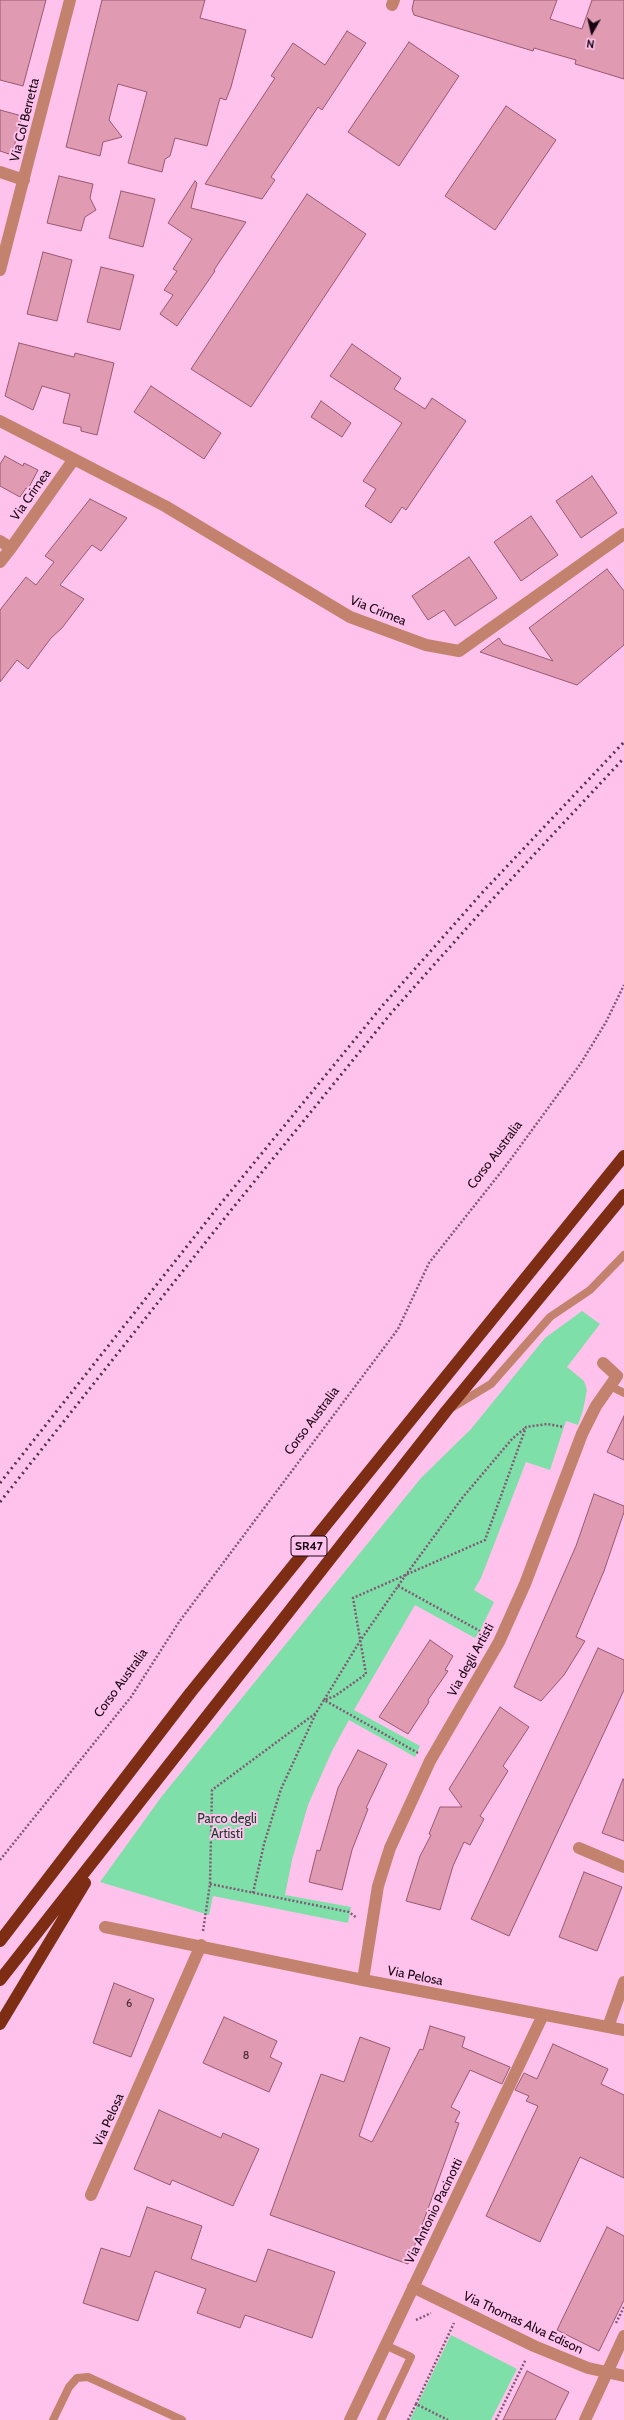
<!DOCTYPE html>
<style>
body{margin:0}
#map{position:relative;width:624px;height:2420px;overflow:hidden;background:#ffc2ec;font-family:Cabin,sans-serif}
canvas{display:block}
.north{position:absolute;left:572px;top:12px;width:40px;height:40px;-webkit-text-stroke:3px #ffc2ec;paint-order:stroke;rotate:188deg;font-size:11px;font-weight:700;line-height:16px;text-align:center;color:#170513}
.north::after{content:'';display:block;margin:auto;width:14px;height:18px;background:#170513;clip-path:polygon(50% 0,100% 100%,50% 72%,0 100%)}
</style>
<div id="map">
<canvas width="624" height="2420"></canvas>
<div class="north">N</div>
</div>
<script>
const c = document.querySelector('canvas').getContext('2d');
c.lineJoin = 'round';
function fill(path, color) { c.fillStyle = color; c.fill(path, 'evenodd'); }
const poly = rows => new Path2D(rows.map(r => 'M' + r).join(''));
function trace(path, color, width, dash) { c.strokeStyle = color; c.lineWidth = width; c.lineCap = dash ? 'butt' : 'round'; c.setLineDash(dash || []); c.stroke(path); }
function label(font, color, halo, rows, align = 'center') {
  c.font = font + ' Cabin,sans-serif'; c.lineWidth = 4; c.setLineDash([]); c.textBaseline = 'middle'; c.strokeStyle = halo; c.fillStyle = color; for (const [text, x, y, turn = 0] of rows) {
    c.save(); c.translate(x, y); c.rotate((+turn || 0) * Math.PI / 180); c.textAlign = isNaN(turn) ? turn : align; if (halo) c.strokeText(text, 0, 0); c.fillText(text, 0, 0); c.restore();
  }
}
fill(poly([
 [582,1311,600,1324,567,1367,584,1381,587,1390,583,1410,578,1425,566,1421,550,1470,526,1462,481,1578,474,1590,494,1602,480,1631,475,1638,415,1605,354,1710,420,1746,415,1757,349,1720,332,1751,308,1805,292,1860,285,1895,351,1907,348,1923,213,1896,209,1915,100,1882,162,1796,421,1478,471,1429,545,1338],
 [451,2335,517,2369,491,2420,410,2420]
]), '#7fdfa9');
const building = poly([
 [0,0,46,0,23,86,0,80,0,0],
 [102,0,205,0,200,18,246,30,231,87,226,100,220,98,207,146,175,138,170,156,165,159,162,172,128,163,147,92,118,84,109,120,122,137,103,142,100,156,66,147,102,0],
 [414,0,557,0,550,19,582,29,592,0,624,0,624,79,575,64,576,60,534,48,533,51,414,15,412,9,414,0],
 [347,31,366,43,322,110,318,107,271,177,275,180,262,199,205,184,275,78,271,76,293,43,325,65,347,31],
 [409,42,459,76,399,166,348,132,409,42],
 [506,106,556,140,495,230,445,196,506,106],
 [0,110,22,116,12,155,0,151,0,110],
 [59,176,93,184,90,198,96,210,85,217,81,231,47,223,59,176],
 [195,181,197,183,191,208,246,222,214,270,215,271,177,326,160,314,173,295,164,290,177,271,173,269,192,239,168,223,195,181],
 [121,191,155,199,143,247,109,238,121,191],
 [307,194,366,234,251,407,191,369,307,194],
 [43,252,72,260,57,321,27,314,43,252],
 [101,267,134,275,120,330,87,322,101,267],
 [19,343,74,357,75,353,114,363,97,435,81,431,81,427,63,423,70,394,42,386,33,410,5,396,19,343],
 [352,344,401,378,394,389,425,409,432,398,466,421,406,510,402,507,391,523,365,506,376,489,363,481,402,423,330,376,352,344],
 [151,386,221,433,204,459,134,412,151,386],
 [321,401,351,423,342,437,311,417,321,401],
 [5,456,23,466,24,463,38,470,28,489,26,488,20,497,0,486,0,464,5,456],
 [592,476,617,513,581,538,556,501,592,476],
 [90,499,127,518,101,551,92,545,60,585,84,599,62,628,51,638,28,669,17,660,0,682,0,610,26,577,36,585,54,562,45,556,90,499],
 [531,516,558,555,521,581,494,542,531,516],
 [469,557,497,598,455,626,444,610,428,620,412,596,469,557],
 [607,569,624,591,624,645,577,685,480,652,499,638,503,644,553,661,529,628,607,569],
 [624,1416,624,1460,607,1452,624,1416],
 [594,1494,624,1506,624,1512,604,1571,576,1637,585,1641,564,1675,541,1701,514,1687,576,1546,594,1494],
 [430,1640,453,1656,445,1670,448,1671,428,1700,429,1702,408,1734,379,1717,430,1640],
 [598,1648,624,1660,624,1690,509,1936,471,1919,598,1648],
 [500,1707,529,1727,503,1766,508,1771,480,1816,484,1819,470,1845,464,1842,453,1866,440,1910,406,1901,420,1856,431,1835,429,1834,440,1807,462,1807,449,1789,500,1707],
 [358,1750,387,1764,366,1808,368,1809,352,1850,342,1890,309,1882,317,1850,320,1851,338,1788,358,1750],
 [623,1779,624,1780,624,1841,602,1833,623,1779],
 [584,1872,622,1887,597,1951,559,1937,584,1872],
 [114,1983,154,1999,131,2057,93,2043,114,1983],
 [224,2017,277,2041,270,2057,282,2063,269,2092,203,2063,224,2017],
 [430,2026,465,2037,462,2047,510,2067,502,2084,470,2070,451,2107,460,2112,455,2122,459,2123,408,2264,270,2215,321,2074,344,2082,360,2037,390,2048,359,2136,372,2142,420,2049,423,2050,430,2026],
 [553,2044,608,2069,601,2084,624,2095,624,2178,580,2157,540,2242,486,2216,538,2106,526,2101,529,2096,515,2090,524,2073,537,2079,553,2044],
 [159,2110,221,2138,223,2133,259,2149,233,2206,172,2180,170,2185,134,2169,159,2110],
 [147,2207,202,2226,191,2259,256,2282,268,2249,335,2272,312,2338,245,2315,240,2328,197,2313,206,2289,155,2271,138,2321,83,2303,101,2248,130,2257,147,2207],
 [607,2227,624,2236,624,2300,599,2351,557,2330,607,2227],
 [527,2371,569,2392,555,2420,503,2420,527,2371]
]);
fill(building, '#e09ab1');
trace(building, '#995970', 1);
trace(poly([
 [398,1586,480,1631],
 [418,1753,324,1700,360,1641,405,1576,463,1497,512,1439,525,1428],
 [0,1860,131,1697,179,1622,398,1329,429,1263,505,1167,581,1063,606,1022,624,985],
 [210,1884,349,1912,357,1918],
 [253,1893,264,1844,281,1789,316,1713],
 [203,1931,210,1884,212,1790,316,1713,324,1700,335,1696,366,1674,353,1598,485,1540,526,1427,547,1424,564,1427],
 [416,2320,431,2313],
 [616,2323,624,2307],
 [416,2404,454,2323],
 [408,2420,416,2404,448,2420],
 [496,2420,526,2359]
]), '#805a75', 2.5, [2, 2]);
trace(poly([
 [610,1386,624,1393],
 [453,1407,491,1384,550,1317,590,1290,624,1255],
 [53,2420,69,2387,77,2378,88,2377,182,2420],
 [381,2420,411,2357,385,2345]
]), '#c3826e', 8);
trace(poly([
 [392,5,394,0],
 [0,172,24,180],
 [0,270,70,0],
 [0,421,165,506,350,617,426,645,459,651,624,534],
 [0,541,11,548,74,459],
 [0,562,11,548],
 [579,1848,624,1867],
 [105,1927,363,1980,624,2030],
 [363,1980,378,1886,390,1848,430,1761,499,1642,525,1584,582,1434,596,1406,617,1376,603,1363],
 [608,2027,624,1982],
 [91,2195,201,1945],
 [413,2287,534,2346,588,2368,624,2376],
 [350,2420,543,2015],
 [585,2420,624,2336]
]), '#c3826e', 12);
trace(poly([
 [0,1941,191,1692,624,1156],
 [0,1980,447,1410,624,1195],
 [0,2024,85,1883]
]), '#7c2d14', 12);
trace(poly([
 [0,1483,218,1207,383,1005,480,895,624,742],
 [0,1502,228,1214,392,1012,489,903,624,758]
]), '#52354a', 3, [2, 4]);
label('11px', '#492a3a', null, [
 ["6",129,2004],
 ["8",246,2056]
]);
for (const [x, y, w] of [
 [309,1546,36]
]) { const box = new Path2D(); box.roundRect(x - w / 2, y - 10, w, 20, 3); c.fillStyle = '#ffc2ec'; c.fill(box); trace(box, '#170513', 1); }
label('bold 12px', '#170513', null, [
 ["SR47",309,1546]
]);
label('13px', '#170513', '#ffc2ec', [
 ["Via Col Berretta",25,120,-76],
 ["Via Crimea",31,495,-55],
 ["Via Crimea",378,611,22],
 ["Corso Australia",495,1155,-53],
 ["Corso Australia",312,1421,-53],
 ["Via degli Artisti",471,1660,-61],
 ["Corso Australia",121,1683,-54],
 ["Via Pelosa",415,1976,11],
 ["Via Pelosa",109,2120,-66],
 ["Via Antonio Pacinotti",434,2211,-64],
 ["Via Thomas Alva Edison",523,2323,25]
]);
label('13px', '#15432b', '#ffc2ec', [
 ["Parco degli",227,1819],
 ["Artisti",227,1834]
]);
</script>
